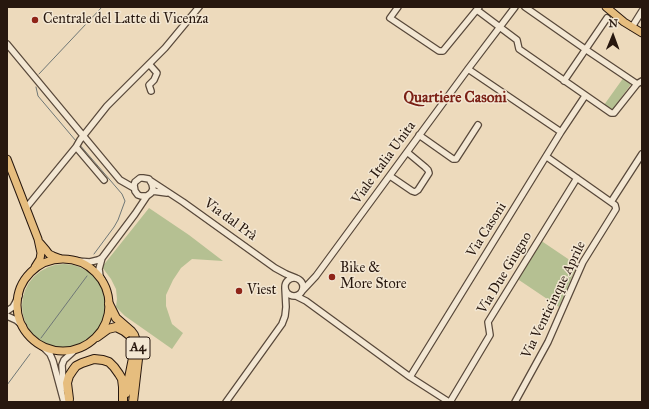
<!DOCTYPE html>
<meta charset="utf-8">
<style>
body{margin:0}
#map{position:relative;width:649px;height:409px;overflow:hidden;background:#eddabc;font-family:"IM FELL Great Primer",serif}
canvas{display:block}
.frame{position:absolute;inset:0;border:8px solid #27170e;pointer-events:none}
.north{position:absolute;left:593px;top:16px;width:40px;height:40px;-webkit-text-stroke:3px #f3e7d3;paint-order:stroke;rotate:1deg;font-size:11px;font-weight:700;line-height:16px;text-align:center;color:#27170e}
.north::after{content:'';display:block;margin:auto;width:14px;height:18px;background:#27170e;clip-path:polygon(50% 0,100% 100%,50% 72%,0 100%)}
</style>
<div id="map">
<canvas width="649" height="409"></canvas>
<div class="frame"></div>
<div class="north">N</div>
</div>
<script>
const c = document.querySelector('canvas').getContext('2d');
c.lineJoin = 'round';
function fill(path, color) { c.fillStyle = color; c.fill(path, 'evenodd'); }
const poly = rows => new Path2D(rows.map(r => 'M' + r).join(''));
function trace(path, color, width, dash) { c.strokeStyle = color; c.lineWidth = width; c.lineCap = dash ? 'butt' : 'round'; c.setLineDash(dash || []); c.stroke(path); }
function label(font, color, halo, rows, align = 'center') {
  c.font = font + ' "IM FELL Great Primer",serif'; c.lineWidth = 3; c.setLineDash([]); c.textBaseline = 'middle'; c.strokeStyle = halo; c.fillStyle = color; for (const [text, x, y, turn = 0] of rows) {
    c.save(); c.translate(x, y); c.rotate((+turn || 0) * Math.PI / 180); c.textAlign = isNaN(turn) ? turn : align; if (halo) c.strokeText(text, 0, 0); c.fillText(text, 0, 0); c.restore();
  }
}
fill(poly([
 [624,77,630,81,631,84,613,109,610,110,604,105],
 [149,208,189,235,223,261,192,259,181,268,173,280,166,295,166,306,172,324,183,333,172,349,125,316,116,307,117,299,116,289,111,279,102,267],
 [540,240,577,265,559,307,516,278],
 '22 306a42 42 0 1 1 84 0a42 42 0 1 1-84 0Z'
]), '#b5c092');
trace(poly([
 [39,74,102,7],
 [36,87,38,96,76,141],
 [79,144,122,194,125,201,118,220,114,227,94,254],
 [41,338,87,276],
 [7,385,30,354]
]), '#6f7776', 1);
const minor = poly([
 [398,7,390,18,439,51,443,51,479,7],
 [525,7,585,49,637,84],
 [477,10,517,40,519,49,611,113,614,113,637,84,642,81],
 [632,27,642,11],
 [7,44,120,180,134,188],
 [149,64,157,73,154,80,149,85,151,91],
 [468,69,561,132],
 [564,81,607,18],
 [419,135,453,159,456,159,478,125],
 [76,147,104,180],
 [390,176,412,191,415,192,418,190,429,173,428,170,425,167,407,152],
 [151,181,183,202,275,268,286,274,296,278],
 [152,191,167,193],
 [611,202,642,154],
 [26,208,76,147,80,140,107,106,165,48,199,7],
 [77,261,90,262,98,260,102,258],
 '285 287a9 9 0 1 1 18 0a9 9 0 1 1-18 0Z',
 [103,282,100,276,99,269,102,258,135,214,147,196,151,193,153,189,152,184,149,179,143,178,140,178,135,182,134,185,135,191,138,195,141,196,147,196],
 [302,291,316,276,468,69,515,7],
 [296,296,306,301,410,377,449,402],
 [7,311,13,307,19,296],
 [7,316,16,320,23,326],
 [42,346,50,354,53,361,64,402],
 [410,377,561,132,585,96],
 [65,388,63,382,62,365,64,360,75,350],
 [226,402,282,324,285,316,286,307,285,288],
 [450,402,490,335,488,322,577,178],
 [515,402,548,342,583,262,616,209,615,205,547,157]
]);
const major = poly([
 [606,7,624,22,642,33],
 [7,159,38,239,41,253,40,259,35,267],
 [40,243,46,250,49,254,53,256,61,259],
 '17 305a46 46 0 1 1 92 0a46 46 0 1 1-92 0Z'
]);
const highway = poly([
 [109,304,116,318,131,331,134,335,137,344,138,359,133,402],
 [97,337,108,329,116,327,124,331,129,335],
 [126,393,133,358],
 [69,399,67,383,69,376,73,370,76,366,82,363,94,359,103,360,109,362,114,367,119,374,122,379,123,387,123,402]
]);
trace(minor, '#58483a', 8);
trace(major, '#27170e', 9);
trace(highway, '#27170e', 10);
trace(minor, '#f3e7d3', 5.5);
trace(major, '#e6bd7e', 7);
trace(highway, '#e6bd7e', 8);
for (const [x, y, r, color] of [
 [35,20,4,"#8f2418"],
 [332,277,4,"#8f2418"],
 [239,291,4,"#8f2418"]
]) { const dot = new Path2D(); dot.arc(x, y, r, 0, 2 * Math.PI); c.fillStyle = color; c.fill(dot); trace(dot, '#f3e7d3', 1.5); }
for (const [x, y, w] of [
 [138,348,24]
]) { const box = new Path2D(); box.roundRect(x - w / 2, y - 11, w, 22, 3); c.fillStyle = '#f3e7d3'; c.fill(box); trace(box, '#27170e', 1); }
label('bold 13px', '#27170e', null, [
 ["A4",138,348]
]);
label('14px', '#27170e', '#f3e7d3', [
 ["Centrale del Latte di Vicenza",43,20],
 ["Bike &",340,269],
 ["More Store",340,285],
 ["Viest",247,291]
], 'left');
label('14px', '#27170e', '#f3e7d3', [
 ["Viale Italia Unita",384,163,-54],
 ["Via dal Prà",230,220,36],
 ["Via Casoni",487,230,-58],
 ["Via Due Giugno",505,273,-59],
 ["Via Venticinque Aprile",554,300,-64]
]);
label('bold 15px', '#7a1f14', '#f3e7d3', [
 ["Quartiere Casoni",455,98]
]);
</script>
